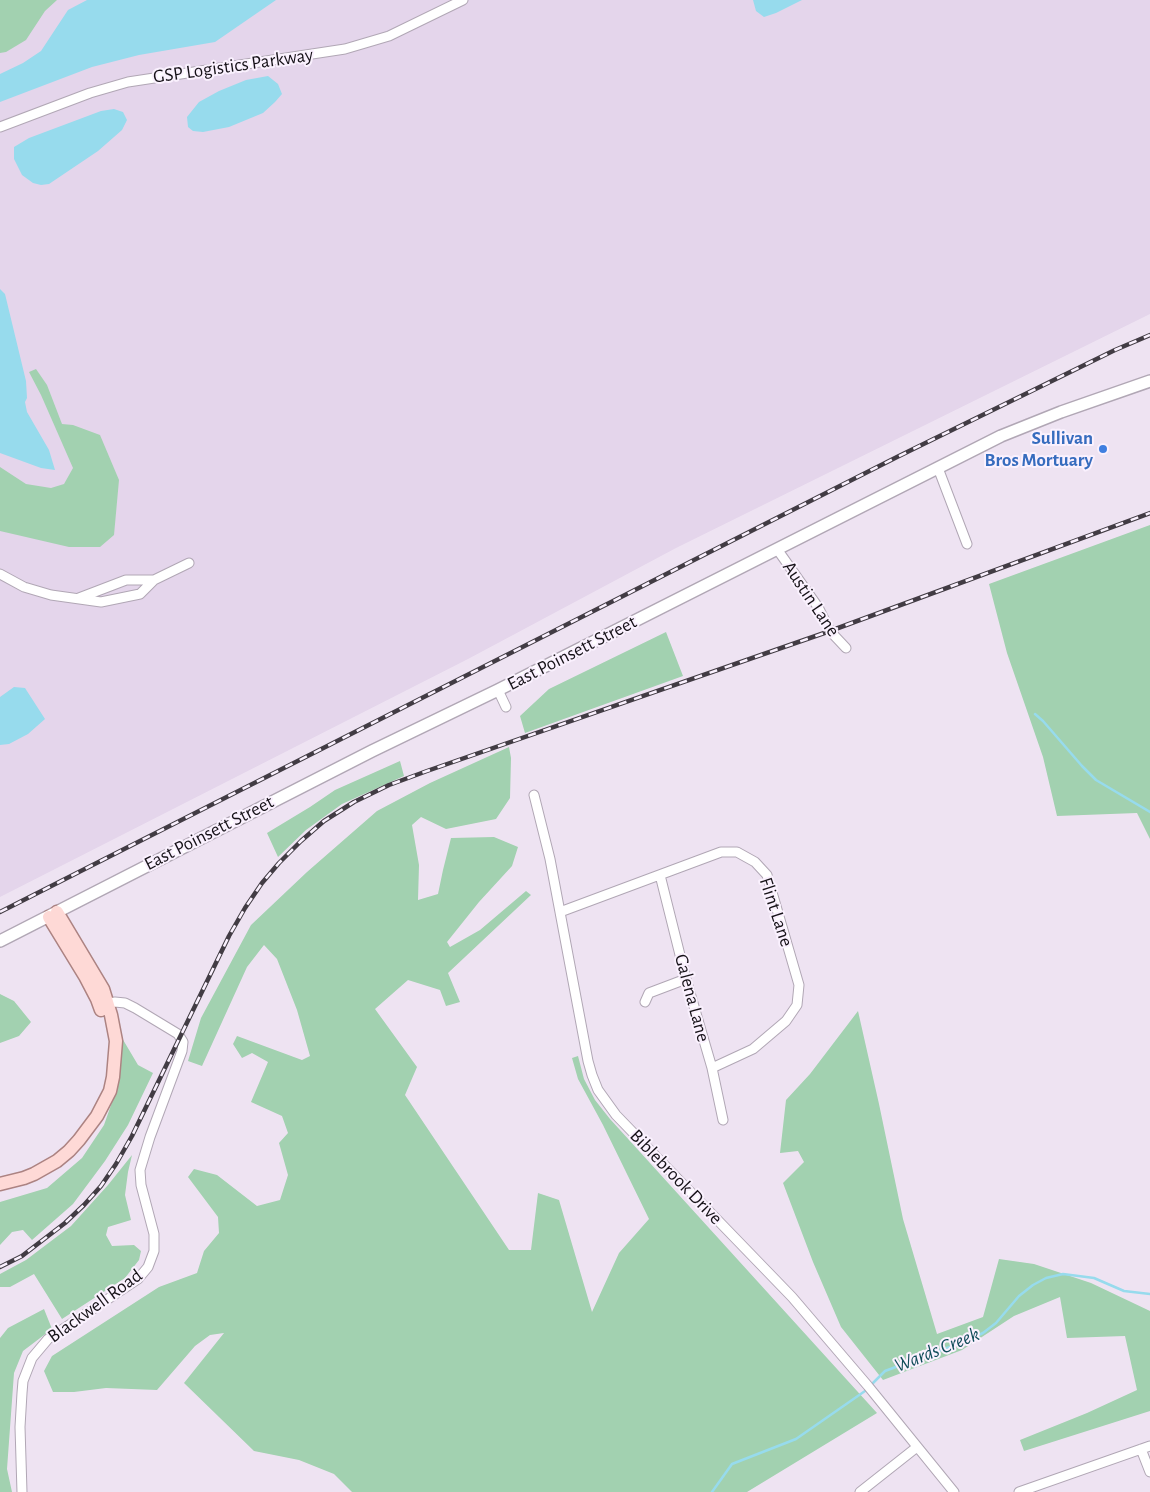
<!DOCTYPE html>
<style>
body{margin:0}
canvas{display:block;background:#eee3f2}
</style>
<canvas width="1150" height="1492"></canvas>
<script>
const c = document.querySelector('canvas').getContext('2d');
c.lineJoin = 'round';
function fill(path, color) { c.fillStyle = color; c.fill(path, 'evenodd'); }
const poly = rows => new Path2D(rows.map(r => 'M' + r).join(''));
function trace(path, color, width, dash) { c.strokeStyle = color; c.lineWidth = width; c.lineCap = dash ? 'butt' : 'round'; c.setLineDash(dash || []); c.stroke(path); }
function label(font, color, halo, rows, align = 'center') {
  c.font = font + ' "Alegreya Sans",sans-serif'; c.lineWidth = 4; c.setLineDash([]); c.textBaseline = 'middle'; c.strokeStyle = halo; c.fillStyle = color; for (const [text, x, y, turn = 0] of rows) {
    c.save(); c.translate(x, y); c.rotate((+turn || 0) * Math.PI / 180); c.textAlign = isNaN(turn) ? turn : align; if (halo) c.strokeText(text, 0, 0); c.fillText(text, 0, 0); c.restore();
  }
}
fill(poly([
 [0,0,1150,0,1150,314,676,548,468,659,0,897]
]), '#e4d5eb');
fill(poly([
 [0,0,57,0,45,11,26,40,6,52,0,53],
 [36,369,47,385,62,424,73,425,100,435,119,480,114,535,100,547,69,547,0,531,0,467,26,484,51,488,64,484,73,468,41,395,29,372],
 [1150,525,1150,839,1137,813,1057,816,1043,757,1007,653,989,584],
 [666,632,683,676,525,733,520,716,549,689],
 [509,747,511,758,510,798,496,819,446,829,421,817,412,825,419,865,418,900,438,894,443,870,451,838,494,837,518,847,512,866,479,902,447,942,450,947,480,930,526,891,531,895,448,973,460,1002,446,1006,440,990,408,980,375,1009,417,1067,405,1095,509,1250,531,1250,538,1193,559,1200,592,1312,619,1253,649,1219,603,1125,578,1079,572,1058,578,1056,584,1079,595,1100,610,1119,877,1413,747,1492,352,1492,334,1474,299,1460,254,1451,184,1383,224,1333,210,1335,195,1346,157,1390,106,1388,74,1392,53,1392,44,1371,52,1356,159,1287,197,1273,204,1251,219,1233,218,1217,188,1177,194,1169,217,1175,257,1206,280,1200,288,1175,279,1143,288,1133,282,1116,251,1102,268,1062,252,1053,242,1058,233,1044,237,1036,302,1060,310,1056,297,1010,277,959,264,945,247,967,202,1066,188,1061,201,1018,251,925,307,872,377,811,430,783],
 [400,761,404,776,342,804,306,830,278,857,267,833,310,807,335,790],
 [0,994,14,1001,31,1022,19,1036,0,1043],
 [858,1011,879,1104,903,1219,937,1334,983,1317,999,1259,1034,1264,1091,1283,1150,1311,1150,1411,1024,1451,1020,1440,1087,1413,1137,1390,1125,1336,1067,1338,1060,1297,1014,1316,962,1350,883,1380,841,1327,813,1262,783,1183,804,1162,798,1151,780,1153,786,1100,810,1074],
 [122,1038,138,1065,153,1073,128,1125,105,1161,73,1204,32,1240,23,1230,12,1232,0,1245,0,1202,47,1188,82,1158,104,1125,117,1088],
 [132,1155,128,1172,125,1195,131,1220,108,1227,106,1235,112,1246,134,1245,141,1251,139,1260,125,1278,62,1319,34,1274,10,1287,0,1287,0,1274,26,1260,71,1226,108,1185],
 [44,1309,52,1329,23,1351,14,1373,7,1469,12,1492,0,1492,0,1338,8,1328]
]), '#a2d1b0');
fill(poly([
 [87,0,276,0,215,42,139,55,92,67,0,102,0,74,23,63,41,51,68,10],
 [753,0,802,0,776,13,764,17,756,11],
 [268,76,278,84,282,94,275,102,263,113,229,127,203,132,193,131,188,127,187,117,199,102,219,91,246,80],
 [114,109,123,112,127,120,122,130,98,151,49,184,41,185,33,183,22,175,14,159,14,147,29,138,101,111],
 [0,289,5,294,26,381,27,398,25,402,27,412,49,450,55,470,41,468,0,453],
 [14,687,25,688,45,719,28,734,9,744,0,745,0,697]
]), '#97dbed');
trace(poly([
 [1035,714,1043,721,1082,766,1096,780,1150,812],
 [712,1492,732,1464,796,1439,865,1391,885,1371,966,1341,983,1333,996,1323,1019,1296,1033,1285,1046,1278,1063,1274,1094,1278,1124,1291,1150,1294]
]), '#97dbed', 2.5);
const street = poly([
 [0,127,90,93,128,82,345,49,389,36,463,0],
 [938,468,967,544],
 [777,549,818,607,830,631,846,648],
 [0,574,24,587,51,595,101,602,140,594,154,580,189,563],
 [79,598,126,580,154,580],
 [498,690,506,707],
 [534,795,550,859,588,1061,592,1075,598,1090,616,1115,792,1297,868,1386,954,1492],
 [660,875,686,979,712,1068,723,1120],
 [560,912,721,852,737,852,755,862,767,875,799,985,797,1005,786,1021,753,1049,712,1068],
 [645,1002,649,993,686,979],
 [1141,1449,1150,1472],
 [22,1492,20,1427,22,1393,23,1381,32,1358,48,1339,138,1279,148,1267,154,1251,154,1234,141,1185,140,1170,150,1137,182,1051,183,1042,178,1034,135,1008,125,1003,115,1002,102,1004],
 [860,1492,917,1447],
 [1019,1492,1150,1446]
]);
const secondary = poly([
 [0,941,372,751,498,690,1001,436,1061,412,1150,381]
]);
const primary = poly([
 [49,917,85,976,97,999,101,1010],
 [0,1184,24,1178,34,1174,57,1161,69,1151,79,1140,97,1116,110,1091,113,1077,116,1041,111,1015,103,989,57,912]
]);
trace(street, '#b1a7b5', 11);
trace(secondary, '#b1a7b5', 14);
trace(primary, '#ac8382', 15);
trace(street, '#fff', 9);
trace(secondary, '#fff', 11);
trace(primary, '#fed9d6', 12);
const rail = poly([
 [0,912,897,457,1115,350,1150,335],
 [0,1267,22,1256,65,1223,84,1205,101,1186,116,1164,132,1136,229,936,245,908,262,883,279,863,301,841,324,821,354,802,389,785,427,771,830,631,1150,513]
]);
trace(rail, '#423c44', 4.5);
trace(rail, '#faf1fe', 2.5, [8]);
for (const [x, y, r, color] of [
 [1103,449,5,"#3f7fe0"]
]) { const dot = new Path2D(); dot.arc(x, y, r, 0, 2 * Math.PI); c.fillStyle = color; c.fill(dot); trace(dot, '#faf1fe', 2); }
label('19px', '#151117', '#faf1fe', [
 ["GSP Logistics Parkway",233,66,-8],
 ["Austin Lane",811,599,56],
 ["East Poinsett Street",572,653,-27],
 ["East Poinsett Street",209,833,-27],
 ["Flint Lane",776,912,72],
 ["Galena Lane",692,998,75],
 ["Biblebrook Drive",676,1177,46],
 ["Blackwell Road",95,1306,-36]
]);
label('bold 19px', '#366cbe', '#faf1fe', [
 ["Sullivan",1093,438],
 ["Bros Mortuary",1093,460]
], 'right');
label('italic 20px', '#104c59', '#faf1fe', [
 ["Wards Creek",937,1350,-22]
]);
</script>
